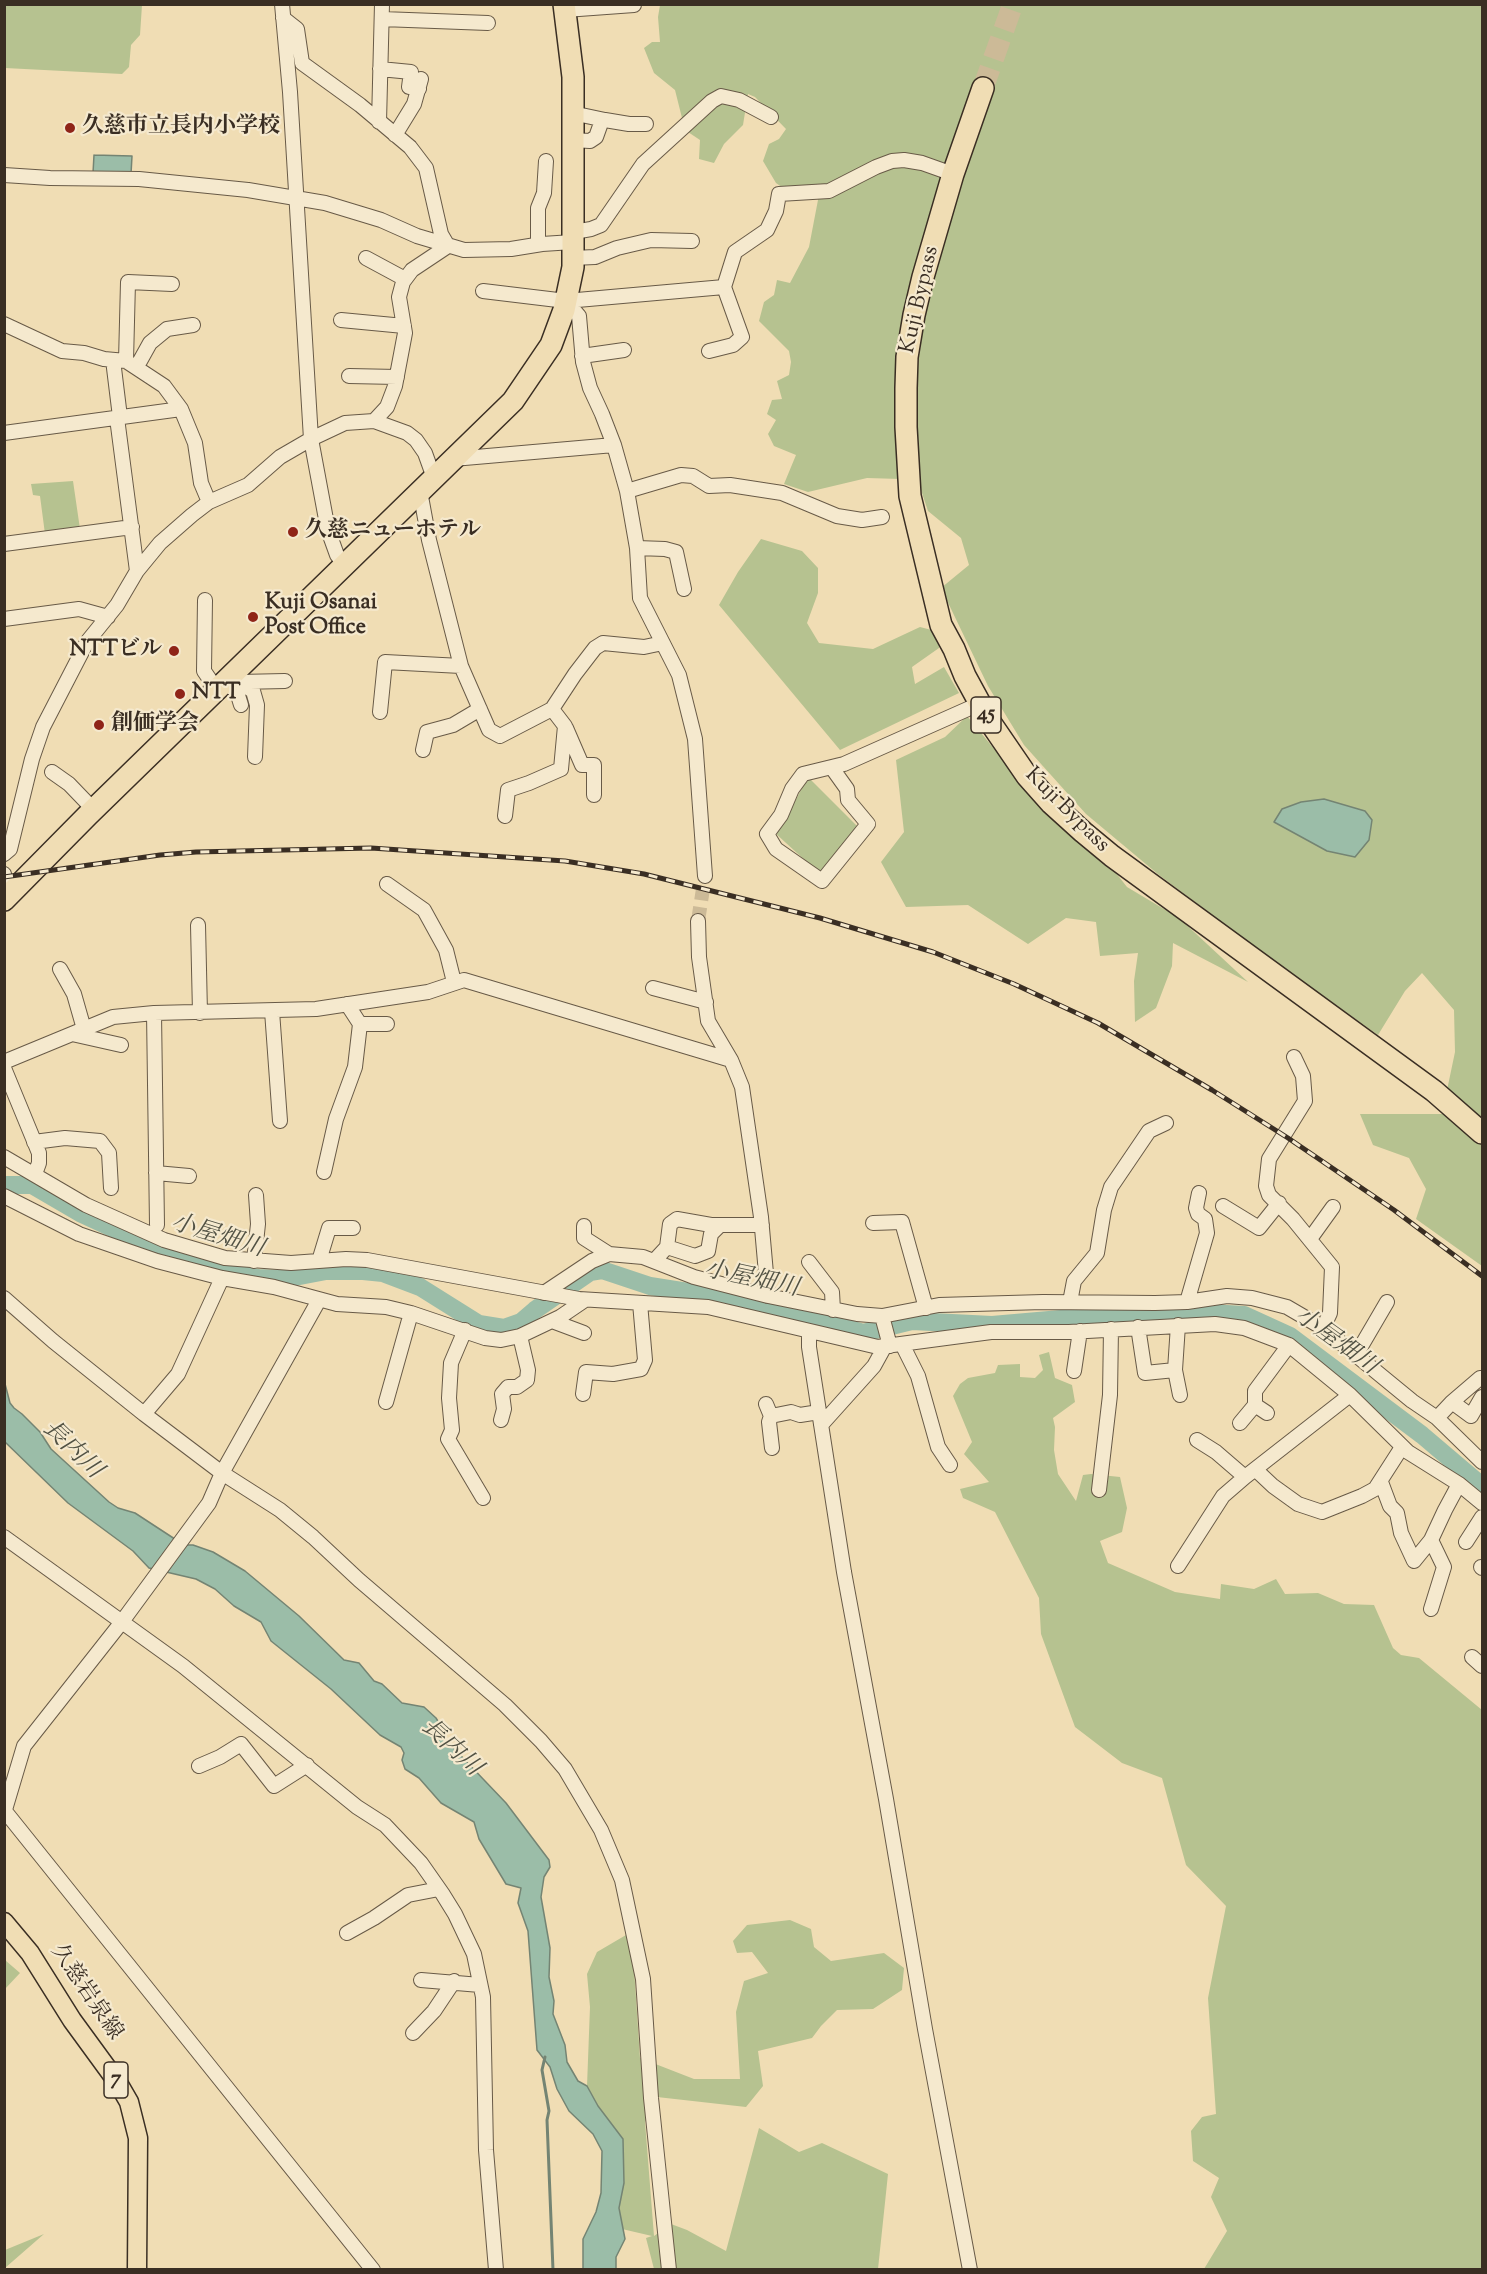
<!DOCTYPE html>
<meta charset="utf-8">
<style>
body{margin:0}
#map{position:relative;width:1487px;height:2274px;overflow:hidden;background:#f0ddb4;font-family:"Sorts Mill Goudy",serif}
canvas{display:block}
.frame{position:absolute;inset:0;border:6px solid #3a2e23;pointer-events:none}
</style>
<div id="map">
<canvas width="1487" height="2274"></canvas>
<div class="frame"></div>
</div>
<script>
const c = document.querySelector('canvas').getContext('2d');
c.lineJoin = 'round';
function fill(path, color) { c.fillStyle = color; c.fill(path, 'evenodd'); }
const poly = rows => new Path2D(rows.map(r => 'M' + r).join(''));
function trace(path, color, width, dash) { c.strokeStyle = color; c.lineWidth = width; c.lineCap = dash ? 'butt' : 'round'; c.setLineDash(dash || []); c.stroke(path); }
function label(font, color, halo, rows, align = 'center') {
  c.font = font + ' "Sorts Mill Goudy","Noto Serif JP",serif'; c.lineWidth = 4.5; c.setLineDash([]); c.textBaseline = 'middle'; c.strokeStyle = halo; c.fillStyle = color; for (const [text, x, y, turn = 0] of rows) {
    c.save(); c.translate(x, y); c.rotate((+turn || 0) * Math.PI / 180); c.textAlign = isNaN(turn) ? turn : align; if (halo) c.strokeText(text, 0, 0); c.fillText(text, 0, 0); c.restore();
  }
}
fill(poly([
 [4,5,142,5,140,35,131,45,129,67,122,74,5,68],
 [660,5,1482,5,1482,1266,1416,1219,1426,1189,1409,1158,1373,1145,1360,1114,1442,1114,1455,1052,1454,1010,1422,973,1405,991,1378,1035,1271,959,1159,875,1086,814,1024,745,988,686,941,588,969,565,961,538,928,511,917,478,913,397,925,315,958,188,911,295,898,341,902,371,900,479,867,478,808,492,784,484,796,455,774,446,768,434,776,420,767,414,772,400,782,399,777,381,789,375,791,362,789,351,759,321,764,302,774,295,777,280,790,283,809,247,818,200,812,185,804,189,786,190,776,183,763,161,769,144,779,139,786,129,755,97,748,94,743,125,724,144,714,163,699,159,700,140,685,130,675,90,654,73,644,48,652,42,660,42,658,17],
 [1324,799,1341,805,1293,833],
 [73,481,80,529,45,534,40,496,33,495,31,484],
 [761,539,802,551,818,568,818,593,807,623,819,643,873,649,920,627,943,633,939,648,912,667,915,684,944,667,959,693,840,750,719,605,738,572],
 [967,716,1005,762,1101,854,1127,887,1179,918,1248,982,1173,943,1172,966,1156,1008,1135,1022,1134,981,1138,953,1100,956,1096,922,1066,918,1028,944,968,905,906,907,881,862,904,832,896,760,945,737],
 [808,777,857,826,820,874,774,832,794,803],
 [1049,1352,1055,1378,1072,1385,1075,1402,1053,1418,1055,1427,1054,1450,1058,1474,1076,1501,1083,1475,1091,1474,1120,1477,1127,1508,1122,1532,1100,1541,1108,1563,1175,1592,1220,1599,1221,1584,1254,1589,1276,1579,1285,1594,1318,1593,1344,1604,1374,1605,1393,1648,1401,1655,1419,1658,1482,1710,1482,2269,1204,2269,1227,2231,1211,2197,1219,2178,1193,2161,1191,2131,1202,2117,1216,2114,1208,1998,1226,1906,1186,1865,1162,1778,1122,1763,1075,1727,1041,1634,1039,1598,995,1512,963,1498,960,1489,989,1482,964,1454,972,1442,953,1396,960,1384,968,1378,995,1373,998,1365,1020,1364,1020,1377,1035,1378,1043,1370,1039,1355],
 [790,1920,811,1929,814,1947,831,1961,884,1953,904,1968,902,1990,873,2009,837,2010,821,2026,812,2038,758,2051,763,2086,746,2107,657,2097,645,2122,654,2236,671,2224,687,2230,726,2251,759,2128,799,2152,822,2143,888,2174,878,2269,654,2269,646,2238,652,2236,622,2229,619,2207,623,2139,598,2106,587,2086,590,2007,587,1974,597,1952,626,1935,634,1968,640,2058,694,2079,740,2079,736,2012,744,1981,768,1973,752,1952,737,1953,733,1941,747,1925],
 [5,1960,20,1973,5,1989,5,1959],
 [44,2234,5,2268,5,2250]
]), '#b6c290');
const water = poly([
 [94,155,132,156,131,174,93,173,94,155],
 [1324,799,1365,811,1372,820,1369,840,1355,857,1327,851,1274,822,1282,809,1301,802,1324,799],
 [4,1380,10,1403,14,1408,22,1414,40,1432,51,1449,109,1502,118,1508,135,1513,184,1545,193,1545,213,1552,245,1571,299,1616,344,1660,359,1663,374,1681,382,1684,402,1703,424,1707,436,1718,442,1728,443,1737,506,1803,549,1860,550,1867,544,1877,541,1897,550,1948,549,1977,554,2001,553,2014,565,2045,567,2062,578,2081,587,2086,598,2106,623,2139,624,2183,619,2208,625,2239,616,2257,616,2269,583,2269,583,2239,596,2212,601,2193,602,2151,593,2134,569,2111,557,2089,550,2067,537,2050,528,1931,518,1903,521,1888,506,1884,479,1839,474,1822,441,1803,419,1778,405,1769,402,1760,404,1753,401,1747,380,1735,331,1689,271,1641,261,1622,234,1606,215,1589,196,1579,149,1568,133,1551,68,1503,5,1442,4,1380]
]);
fill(water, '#9bbda8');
trace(water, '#748473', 1.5);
trace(poly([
 [545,2057,542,2070,549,2111,547,2120,553,2270]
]), '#748473', 3);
trace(poly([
 [4,1185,32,1185,80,1213,121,1232,224,1270,258,1278,284,1279,326,1271,363,1271,383,1273,420,1287,479,1324,504,1328,521,1322,535,1310,590,1272,602,1270,650,1286,764,1304,863,1333,912,1321,992,1325,1095,1316,1192,1312,1244,1315,1290,1336,1422,1435,1482,1486]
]), '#9bbda8', 18);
trace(poly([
 [698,921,705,876]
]), '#ccba97', 14, [14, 7]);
trace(poly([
 [983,88,1013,4]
]), '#ccba97', 21, [21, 10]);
const minor = poly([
 [282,4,290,92,311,439,328,530,337,555,345,566],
 [565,10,634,5],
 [283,18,297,29,302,63,360,105,410,147,426,168,441,234,448,246],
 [382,19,488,23],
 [380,69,411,72,409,87,419,89],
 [605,120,629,124,646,124],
 [379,122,382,4],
 [395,135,414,104,421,79],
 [572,140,590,141,596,137,601,123,605,120,572,113],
 [4,175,50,178,139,179,248,190,325,203,381,220,417,236,464,250,511,249,542,244,573,242],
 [574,232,591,229,601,225,643,164,712,101,721,96,739,100,771,117],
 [538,244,538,208,544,193,546,161],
 [366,258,405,279],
 [573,258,595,257,617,248,651,240,692,241],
 [483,291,566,301,724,287,735,252,767,230,776,211,779,194,829,191,876,167,892,161,904,160,922,163,953,174],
 [566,301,579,316,583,362,590,388,602,414,614,445,627,491,637,548,640,598,679,675,695,739,705,876],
 [341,320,404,326],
 [4,324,62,351,84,353,104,359,126,361,164,386,181,409,195,443,201,483,209,502],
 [709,351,733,345,742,337,724,287],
 [582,356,624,350],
 [113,360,120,417],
 [126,361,128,282,172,284],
 [140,361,150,343,167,329,193,325],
 [349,376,397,377],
 [117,418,137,571],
 [374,421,387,407,395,386,405,333,399,297,403,282,412,270,448,246],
 [4,433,181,409],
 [453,459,614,445],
 [420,491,429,540,461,666,489,730,500,736,552,709,575,674,595,648,603,643,644,647,663,643],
 [627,491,681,475,693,476,709,486,730,485,782,493,837,516,862,520,882,517],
 [4,544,132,527],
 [637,548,665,549,676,552,684,589],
 [205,600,204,671,217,690],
 [4,619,79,609,108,617],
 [225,682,237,692,241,705],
 [239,682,253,691,257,705,255,757],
 [239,682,285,681],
 [380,712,385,662,461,666],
 [566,728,582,765,594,765,594,795],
 [423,750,427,732,453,725,480,709],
 [832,768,847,789,848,800,868,824,822,881,776,849,767,834,781,815,792,789,803,774,844,764,979,704],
 [52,772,69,784,94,810],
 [505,816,508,790,529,783,561,769,565,726,552,709],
 [4,854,10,849,32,759,43,727,87,642,117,605,137,571,160,543,192,515,209,502,248,485,280,457,311,439,345,423,374,421,407,433,416,440,425,453,434,478],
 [4,874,8,896],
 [387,884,424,910,446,950,454,982],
 [698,921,699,957,708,1021,731,1060,742,1087,761,1217,768,1296],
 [198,925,200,1013],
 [60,969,74,994,84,1029],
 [653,988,706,1002],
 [272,1011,280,1121],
 [154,1013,157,1225],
 [360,1024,387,1024],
 [72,1034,121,1045],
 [1294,1057,1303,1076,1305,1101,1269,1159,1266,1186,1269,1195,1293,1219,1332,1267,1330,1313,1323,1328],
 [4,1062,113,1017,154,1013,316,1009,428,992,464,980,731,1060],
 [4,1068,39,1153,39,1163,35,1174],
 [34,1142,65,1138,100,1141,109,1153,111,1188],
 [4,1157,86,1205,164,1240,225,1258,291,1263,346,1259,367,1260,579,1299,708,1307,878,1347,991,1332,1069,1332,1215,1324,1244,1328,1289,1345,1350,1395,1408,1452,1459,1484,1482,1503],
 [324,1172,336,1119,355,1067,360,1024,347,1004],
 [156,1173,189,1176],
 [4,1196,79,1234,157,1261,222,1278,274,1287,337,1304,386,1307,411,1313,485,1338,501,1340,520,1336,560,1317,585,1300],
 [1223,1206,1259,1228,1279,1203],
 [873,1223,902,1222,926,1308],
 [584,1226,584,1238,609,1254],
 [1310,1239,1333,1207],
 [667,1247,695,1256,708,1251,711,1234,720,1225],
 [254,1261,258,1224,256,1195],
 [319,1261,329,1228,353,1228],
 [654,1261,667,1247,670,1224,677,1219,711,1225,762,1225],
 [809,1262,832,1292,833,1310],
 [544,1293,592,1261,609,1254,643,1257,694,1277,768,1296,857,1314,882,1316,939,1305,1043,1302,1155,1303,1187,1302,1227,1296,1252,1298,1287,1307,1323,1328,1412,1401,1437,1418,1482,1462],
 [4,1298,53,1341,144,1414,222,1473,280,1510,313,1537,359,1580,505,1705,541,1741,565,1769,601,1830,622,1880,643,1979,651,2098,669,2270],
 [1070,1302,1074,1281,1097,1253,1104,1210,1111,1187,1149,1131,1166,1123],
 [1187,1302,1207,1233,1205,1219,1198,1214,1196,1208,1199,1193],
 [882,1316,890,1346],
 [552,1321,584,1333],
 [1178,1325,1175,1370,1180,1395],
 [1138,1327,1145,1373,1175,1370],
 [465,1330,451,1363,449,1398,452,1430,448,1439,483,1498],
 [809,1331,809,1347,844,1572,886,1799,925,2029,970,2270],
 [902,1344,918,1376,938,1447,950,1465],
 [1356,1355,1387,1302],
 [1074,1371,1080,1331],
 [583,1394,586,1372,613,1374,641,1369,645,1360,640,1303],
 [386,1402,411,1313],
 [1452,1402,1480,1378],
 [766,1404,771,1416,791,1412,800,1415,819,1412],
 [1267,1413,1255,1405,1255,1391,1289,1345],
 [144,1414,178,1374,222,1278],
 [771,1416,769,1422,772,1448],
 [1437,1418,1452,1402,1471,1416,1482,1397],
 [501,1420,504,1409,502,1394,508,1387,517,1387,527,1380,528,1370,520,1336],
 [1240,1423,1255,1405],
 [821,1425,874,1366,885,1346],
 [1197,1440,1216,1452,1245,1477],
 [1256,1470,1273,1486,1298,1504,1322,1512,1362,1496,1375,1489,1402,1447],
 [1381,1482,1390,1506,1397,1513,1401,1533,1414,1561,1431,1540],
 [1099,1490,1110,1395,1111,1329],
 [4,1537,183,1666,357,1807,385,1825,421,1863,442,1893,455,1914,474,1954,483,1997,486,2150,496,2270],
 [1466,1542,1482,1517],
 [1178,1566,1223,1496,1245,1477,1350,1395],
 [1481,1567,1482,1568],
 [1431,1609,1444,1567,1431,1540,1445,1510,1459,1484],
 [1472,1657,1482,1666],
 [199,1766,220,1757,241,1744,274,1786,307,1765],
 [4,1810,373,2270],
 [4,1813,24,1746,121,1623,209,1503,222,1473,319,1300],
 [347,1933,374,1918,408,1895,439,1889],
 [421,1980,480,1985],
 [413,2033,434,2011,454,1981]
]);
const major = poly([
 [4,1922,30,1953,72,2020,118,2083,129,2102,138,2138,137,2270]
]);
const highway = poly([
 [983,88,953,174,923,277,914,315,907,357,906,388,906,427,910,496,941,625,954,649,965,676,990,722,1027,776,1051,803,1083,832,1112,856,1434,1091,1482,1133],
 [4,900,88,815,513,401,551,345,564,310,573,267,573,77,564,4]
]);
trace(minor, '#685a47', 16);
trace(major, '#3a2e23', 21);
trace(highway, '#3a2e23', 24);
trace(minor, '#f5e9ce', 14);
trace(major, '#f0ddb4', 18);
trace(highway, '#f0ddb4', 21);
const rail = poly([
 [4,877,160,855,196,852,371,848,565,861,644,874,820,918,933,952,1014,984,1098,1023,1212,1090,1288,1138,1394,1210,1482,1276]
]);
trace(rail, '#3a2e23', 5);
trace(rail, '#f5e9ce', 3, [9]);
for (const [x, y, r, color] of [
 [70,128,6,"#8f2418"],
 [293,532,6,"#8f2418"],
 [253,617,6,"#8f2418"],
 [174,651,6,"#8f2418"],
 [180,694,6,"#8f2418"],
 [99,725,6,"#8f2418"]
]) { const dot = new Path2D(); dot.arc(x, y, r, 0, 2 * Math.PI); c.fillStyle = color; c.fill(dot); trace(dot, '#f5e9ce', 2); }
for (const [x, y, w] of [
 [986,715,30],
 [116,2080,24]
]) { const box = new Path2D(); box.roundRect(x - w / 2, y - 18, w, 36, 4.5); c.fillStyle = '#f5e9ce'; c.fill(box); trace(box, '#3a2e23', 1.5); }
label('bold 21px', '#3a2e23', null, [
 ["45",986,715],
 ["7",116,2080]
]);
label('bold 22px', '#3a2e23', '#f5e9ce', [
 ["久慈市立長内小学校",82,128],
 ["久慈ニューホテル",305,532],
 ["Kuji Osanai",265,604],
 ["Post Office",265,629],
 ["NTTビル",162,651,"right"],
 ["NTT",192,694],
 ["創価学会",111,725]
], 'left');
label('22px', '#3a2e23', '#f5e9ce', [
 ["Kuji Bypass",921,300,-77],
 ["Kuji Bypass",1066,811,45],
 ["久慈岩泉線",85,1993,56]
]);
label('italic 24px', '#525244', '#f5e9ce', [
 ["小屋畑川",217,1238,17],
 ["小屋畑川",751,1281,12],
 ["小屋畑川",1335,1343,36],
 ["長内川",71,1451,44],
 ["長内川",450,1749,43]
]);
</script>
